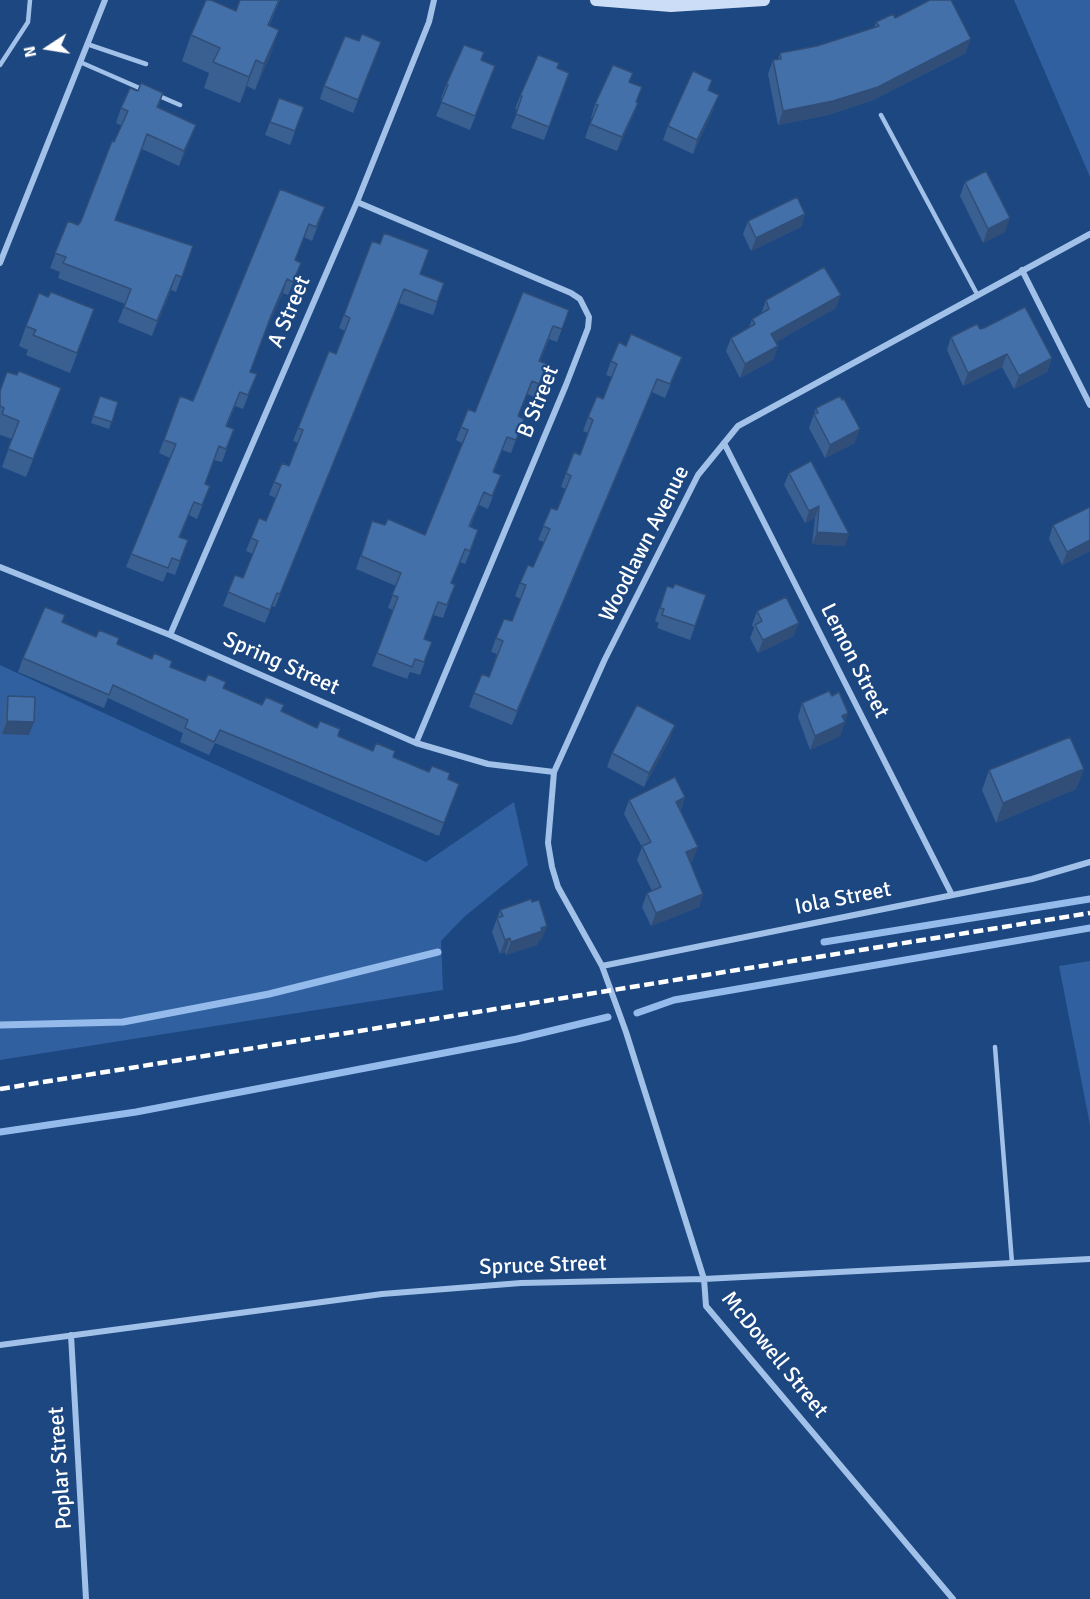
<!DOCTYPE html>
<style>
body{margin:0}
#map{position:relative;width:1090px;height:1599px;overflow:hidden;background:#1c4780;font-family:Signika,sans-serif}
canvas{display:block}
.north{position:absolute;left:18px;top:18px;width:60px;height:60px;-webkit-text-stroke:4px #1c4780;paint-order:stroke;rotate:258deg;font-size:16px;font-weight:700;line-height:24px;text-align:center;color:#fff}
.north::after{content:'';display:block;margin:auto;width:21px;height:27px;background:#fff;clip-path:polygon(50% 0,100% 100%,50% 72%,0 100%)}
</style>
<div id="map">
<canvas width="1090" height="1599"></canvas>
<div class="north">N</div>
</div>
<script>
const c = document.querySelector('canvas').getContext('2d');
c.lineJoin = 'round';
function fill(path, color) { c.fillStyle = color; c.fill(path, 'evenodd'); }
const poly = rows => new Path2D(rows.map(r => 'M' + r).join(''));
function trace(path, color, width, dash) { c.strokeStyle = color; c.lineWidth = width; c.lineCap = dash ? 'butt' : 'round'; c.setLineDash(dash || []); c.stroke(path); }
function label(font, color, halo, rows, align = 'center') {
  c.font = font + ' Signika,sans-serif'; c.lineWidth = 4.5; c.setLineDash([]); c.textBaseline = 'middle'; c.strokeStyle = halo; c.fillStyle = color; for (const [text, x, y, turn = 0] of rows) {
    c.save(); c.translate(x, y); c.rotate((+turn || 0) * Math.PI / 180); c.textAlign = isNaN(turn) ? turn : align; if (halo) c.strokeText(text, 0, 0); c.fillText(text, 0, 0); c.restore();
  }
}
fill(poly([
 [1014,0,1090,0,1090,177],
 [0,665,426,862,514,802,528,865,464,917,441,941,443,990,0,1060],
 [1090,961,1090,1125,1059,966]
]), '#30609f');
trace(poly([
 [824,942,1090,899],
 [637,1013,674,1000,1090,928],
 [0,1025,123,1022,269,994,438,952],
 [0,1132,136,1112,517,1039,608,1017]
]), '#94bbeb', 7);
trace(poly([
 [87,44,146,64],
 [80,62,144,90],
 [0,65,28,22,30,0],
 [157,95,180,105],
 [881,115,977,294],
 [995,1047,1012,1263]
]), '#a1c1e9', 4.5);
trace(poly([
 [357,202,571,293,580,299,589,317,588,328,566,385,416,743],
 [0,263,105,0],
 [1022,270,1090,405],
 [724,443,952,895],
 [0,567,170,635,416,743,488,764,554,772],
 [170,635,357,202,429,22,434,0],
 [602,966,1032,879,1090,862],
 [71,1335,86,1599],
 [0,1345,382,1294,521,1283,704,1279,1090,1259],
 [953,1599,706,1306,704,1279,626,1032,602,966,558,887,552,867,548,843,554,772,605,659,698,475,738,426,1090,234]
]), '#a1c1e9', 6);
trace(poly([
 [596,0,671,6,764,0]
]), '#ccdef7', 12);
trace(poly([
 [0,1089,1090,913]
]), '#fff', 4.5, [10, 4.5]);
fill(poly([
 [240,0,280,0,269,26,279,30,270,56,255,90,247,86,240,103,204,88,209,73,182,61,191,35,236,11],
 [895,18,966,53,873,100,828,115,778,125,768,74,773,60,778,59,780,53,817,46,874,28,876,22],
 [359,41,381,42,353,113,320,99,324,86],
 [481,61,495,66,470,130,436,116,443,99,441,98,446,85],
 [557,68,569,73,544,140,511,128,518,110,515,109,520,96],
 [712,80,709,90,714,108,693,154,663,140,668,126],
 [629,82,637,102,638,103,633,116,617,151,585,138,592,118,591,118,595,104],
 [138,91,163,93,158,108,196,125,190,140,179,166,142,149,115,220,193,246,176,292,171,290,152,336,118,322,125,304,58,278,60,272,50,268,68,221,78,225,81,221,122,126,116,123,121,108],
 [279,98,304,107,290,145,265,135],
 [965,182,1005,232,983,243,960,196],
 [280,189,325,207,312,241,304,237,295,260,301,263,296,276,288,295,283,293,266,330,250,372,257,374,243,409,235,406,227,426,234,429,222,462,214,460,205,484,210,486,197,519,189,515,180,537,188,540,175,575,167,572,163,582,126,567,170,458,159,453,180,396,193,401],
 [805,214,801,227,751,251,743,234,748,221],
 [372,241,420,274,444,283,433,315,399,303,275,607,272,606,265,623,223,606,235,575,243,578,253,554,246,551,251,538,266,521,276,498,269,495,274,482,289,466,298,443,293,441,298,428,336,354,345,331,339,328],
 [523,292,569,310,557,342,549,339,540,361,547,364,534,397,527,394,518,416,524,419,511,453,502,450,494,472,501,475,488,509,479,505,470,527,474,543,465,564,460,562,451,583,455,585,443,618,433,615,424,639,432,642,420,675,410,672,407,679,372,666,393,610,388,608,396,586,356,569,372,521,425,535,462,443,456,440,461,427,475,412],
 [48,297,94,309,70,373,26,355,28,350,19,346,26,326],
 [766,300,836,308,776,342,778,346,773,360,740,378,726,351,731,338,749,328,752,319,761,314],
 [980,329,1052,358,1047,372,1014,389,1002,367,963,386,947,350,951,337],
 [626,346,682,357,665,398,652,392,512,725,469,707,474,693,489,677,497,654,491,652,496,638,512,621,521,599,515,596,520,583,533,567,544,542,538,540,551,508,557,510,566,489,561,487,566,473,580,455,588,433,583,431,588,417,603,399,612,377,606,375,611,361],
 [0,391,55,406,26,477,2,467,12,439,0,435],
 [100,396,118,402,109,429,91,423],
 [816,408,855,443,825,458,809,428],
 [811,461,845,546,812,544,815,518,805,523,784,485,789,473],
 [1090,507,1090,551,1062,565,1049,539,1053,525],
 [667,586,673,588,706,595,690,640,657,628,659,623,655,621],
 [757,611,794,636,758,653,750,638,754,628,752,625],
 [62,622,262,705,281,711,317,728,373,751,393,758,459,784,439,836,215,743,209,755,180,742,183,733,108,698,104,708,18,672,23,658],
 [8,696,29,735,2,734,3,709],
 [832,696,848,713,840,736,810,750,798,717,802,703],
 [670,739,644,787,607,767,612,753],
 [1084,769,1076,789,996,823,982,790,989,770],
 [685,797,681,810,693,860,690,862,703,894,699,907,651,926,642,907,647,893,652,891,637,860,642,847,624,814,629,800],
 [500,910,542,939,539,940,537,945,506,955,505,952,500,954,492,932]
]), '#3a6092');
fill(poly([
 [279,30,270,56,255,90,264,64],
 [971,39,966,53,873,100,828,115,778,125,783,111],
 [256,60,247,86,240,103,249,77],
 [719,95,714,108,693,154,697,140],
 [638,103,633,116,617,151,622,137],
 [196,125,190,140,179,166,184,151],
 [805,214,801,227,751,251,756,238],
 [1010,218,1005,232,983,243,988,229],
 [176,275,171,290,152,336,157,321],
 [287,279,283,293,266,330,271,316],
 [404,289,399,303,275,607,280,594],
 [841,295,836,308,766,348,771,334],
 [778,346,773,360,740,378,745,364],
 [1007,354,1002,367,963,386,968,373],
 [1052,358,1047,372,1014,389,1019,376],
 [657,379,652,392,512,725,517,711],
 [61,388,55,406,26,477,33,459],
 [860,429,855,443,825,458,830,445],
 [194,502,189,515,174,550,179,537],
 [819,506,815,518,805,523,809,511],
 [817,532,849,534,845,546,812,544],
 [1090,540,1090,551,1062,565,1067,552],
 [799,623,794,636,758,653,763,640],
 [848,713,840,736,810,750,815,736,842,716],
 [7,721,34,722,29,735,2,734],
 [675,725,670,739,644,787,649,773],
 [1084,769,1076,789,996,823,1003,803],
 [685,797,680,811,676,802],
 [698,847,693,860,681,866,686,852],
 [703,894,699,907,651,926,656,913],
 [547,926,542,939,539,940,537,945,506,955,511,942],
 [510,938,505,952,500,954,505,940]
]), '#304e77');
const building = poly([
 [206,0,211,0,236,11,240,0,279,0,268,25,279,30,264,64,256,60,249,77,213,62,220,48,191,35,206,0],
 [930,0,951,0,971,39,878,87,833,101,783,111,773,60,781,59,780,53,817,46,879,26,876,22,893,14,895,18,930,0],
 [362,34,381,42,358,100,324,86,345,36,359,41,362,34],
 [464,45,484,52,481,60,495,66,475,116,441,102,448,85,446,85,464,45],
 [538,55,559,63,557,68,569,73,549,127,516,114,522,96,520,96,538,55],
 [613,65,633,73,629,82,642,87,636,102,638,103,622,137,590,124,598,105,595,104,613,65],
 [693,71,712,80,708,90,719,95,697,140,668,126,693,71],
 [141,83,163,93,157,107,196,125,184,151,147,134,115,220,193,246,182,277,176,275,157,321,124,307,131,289,63,263,66,257,55,253,68,221,78,225,81,221,112,141,114,142,128,111,121,108,130,88,138,91,141,83],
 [279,98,304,107,295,131,270,122,279,98],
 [986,171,1010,218,988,229,965,182,986,171],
 [280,189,325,207,316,227,309,224,295,260,301,263,293,282,287,279,271,316,250,372,257,374,248,395,240,392,226,426,234,429,226,449,219,446,205,484,210,486,202,505,194,502,179,537,188,540,180,561,172,558,168,568,131,554,176,444,164,440,180,396,193,401,280,189],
 [797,197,805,214,756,238,748,221,797,197],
 [384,233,429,250,420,274,444,283,437,302,404,289,280,594,277,593,270,610,228,592,235,575,243,578,258,541,251,538,259,518,266,521,281,485,274,482,282,463,289,466,303,430,298,428,329,351,336,354,350,318,344,315,372,241,380,244,384,233],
 [824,267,841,295,771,334,778,346,745,364,731,338,755,324,752,319,769,309,766,300,824,267],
 [51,292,94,309,77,353,33,335,36,330,26,326,39,293,48,297,51,292],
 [523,292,569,310,562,329,553,326,539,361,547,364,539,384,532,381,518,416,524,419,516,440,507,437,493,472,501,475,492,496,484,492,469,526,478,530,470,551,465,549,451,583,455,585,447,605,438,602,424,639,432,642,424,662,415,659,412,667,377,653,398,597,392,595,401,573,361,556,372,521,385,525,388,519,425,535,468,430,461,427,468,409,475,412,523,292],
 [1025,307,1052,358,1019,376,1007,354,968,373,951,337,977,324,980,329,984,328,1025,307],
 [631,334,682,357,670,384,657,379,517,711,474,693,482,674,489,677,503,641,496,638,504,619,512,621,526,585,520,583,528,565,533,567,550,529,543,526,551,508,557,510,571,476,566,473,574,452,580,455,593,420,588,417,597,396,603,399,617,364,611,361,619,342,626,346,631,334],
 [19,371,61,388,33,459,8,449,19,421,2,414,4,408,0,406,0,391,7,372,17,375,19,371],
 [100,396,118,402,112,422,93,416,100,396],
 [840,396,842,400,844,399,860,429,830,445,814,414,818,413,816,408,840,396],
 [811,461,849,534,817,532,819,506,809,511,789,473,811,461],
 [1090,507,1090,540,1067,552,1053,525,1090,507],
 [675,584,706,595,695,626,662,615,664,609,660,608,667,586,673,588,675,584],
 [786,597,799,623,763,640,755,625,762,621,757,611,786,597],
 [45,607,65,615,62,622,96,637,99,630,119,638,117,644,152,659,154,653,172,661,170,667,205,681,208,674,226,682,223,688,262,705,266,697,284,705,281,711,317,728,320,721,340,729,338,736,373,751,376,743,395,751,393,757,429,772,432,766,450,773,448,779,459,784,444,823,220,730,214,742,185,728,188,720,113,685,109,695,23,658,45,607],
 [829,691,832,696,839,692,848,713,842,716,845,722,815,736,802,703,829,691],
 [8,696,35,697,34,722,7,721,8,696],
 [637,705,675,725,649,773,612,753,637,705],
 [1070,737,1084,769,1003,803,989,770,1070,737],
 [675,777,685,797,676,802,698,847,686,852,703,894,656,913,647,893,661,887,642,846,651,842,629,800,675,777],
 [531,899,532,902,539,900,547,926,541,928,542,931,511,942,510,938,505,940,497,918,503,916,500,910,531,899]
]);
fill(building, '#4470aa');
trace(building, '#304e77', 1.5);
label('22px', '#fff', '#1c4780', [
 ["A Street",290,312,-67],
 ["B Street",539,402,-68],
 ["Woodlawn Avenue",645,544,-63],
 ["Lemon Street",854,661,63],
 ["Spring Street",281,664,24],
 ["Iola Street",843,899,-11],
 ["Spruce Street",543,1266,-2],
 ["McDowell Street",774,1355,51],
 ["Poplar Street",61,1468,-94]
]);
</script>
